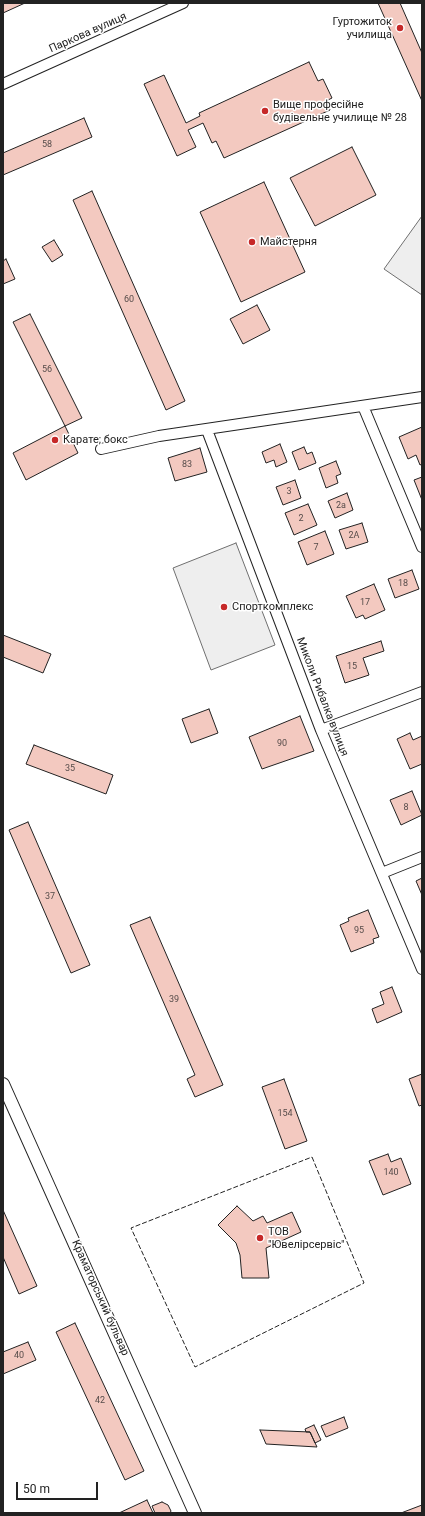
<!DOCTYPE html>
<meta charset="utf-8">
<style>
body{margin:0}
#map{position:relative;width:425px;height:1516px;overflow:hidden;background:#fff;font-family:Roboto,sans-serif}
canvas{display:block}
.frame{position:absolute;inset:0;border:4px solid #222;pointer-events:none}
.scale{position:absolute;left:16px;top:1482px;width:82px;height:18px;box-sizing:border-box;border:2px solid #222;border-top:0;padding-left:5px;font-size:12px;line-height:14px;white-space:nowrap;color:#222;-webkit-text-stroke:3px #fff;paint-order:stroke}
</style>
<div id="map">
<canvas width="425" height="1516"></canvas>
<div class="frame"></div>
<div class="scale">50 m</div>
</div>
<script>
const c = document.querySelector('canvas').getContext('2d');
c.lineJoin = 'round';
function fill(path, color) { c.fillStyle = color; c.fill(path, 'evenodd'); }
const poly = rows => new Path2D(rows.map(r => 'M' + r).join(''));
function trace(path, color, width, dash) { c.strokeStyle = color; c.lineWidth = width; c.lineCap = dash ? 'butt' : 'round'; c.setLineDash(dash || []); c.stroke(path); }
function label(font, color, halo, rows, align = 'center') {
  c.font = font + ' Roboto,sans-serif'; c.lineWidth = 3; c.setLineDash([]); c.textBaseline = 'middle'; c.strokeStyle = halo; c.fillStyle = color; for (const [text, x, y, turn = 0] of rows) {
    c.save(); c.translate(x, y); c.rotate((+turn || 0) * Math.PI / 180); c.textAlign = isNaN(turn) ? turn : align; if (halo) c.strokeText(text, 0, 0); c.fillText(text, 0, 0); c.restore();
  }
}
const green = poly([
 [422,216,422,295,384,269,422,216],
 [236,543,275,645,211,670,173,568,236,543]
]);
fill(green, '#eee');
trace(green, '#6f6f6f', 1);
const building = poly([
 [3,3,25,3,3,13,3,3],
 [378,3,400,3,422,53,422,101,378,3],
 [309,62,318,81,323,79,332,98,326,101,330,110,224,158,216,141,212,143,203,123,188,130,196,147,177,156,144,84,164,75,186,123,200,116,199,113,309,62],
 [84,118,92,137,3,175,3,153,84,118],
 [352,147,376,195,315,226,290,178,352,147],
 [264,182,305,272,241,302,200,212,264,182],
 [92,191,185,401,166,410,73,200,92,191],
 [54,240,63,255,52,262,42,247,54,240],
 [6,259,15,279,3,284,3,261,6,259],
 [257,305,270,330,243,344,230,319,257,305],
 [30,314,82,418,65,426,13,322,30,314],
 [65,426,78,453,26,480,13,453,65,426],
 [422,427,422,464,420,465,416,455,408,459,399,437,422,427],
 [280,444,287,462,276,467,274,460,266,463,262,452,280,444],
 [304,447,307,454,312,452,316,463,299,470,292,452,304,447],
 [200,448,207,472,175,481,168,458,200,448],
 [336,461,341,474,336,476,338,483,326,488,319,468,336,461],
 [422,477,422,500,414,480,422,477],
 [295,480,301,498,283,505,276,487,295,480],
 [347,493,353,510,335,518,328,501,347,493],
 [308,504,317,525,294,535,285,513,308,504],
 [362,523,368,542,346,549,339,530,362,523],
 [325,531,334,554,307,565,298,542,325,531],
 [412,570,419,589,395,598,388,579,412,570],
 [374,584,385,610,365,619,363,615,356,618,346,596,374,584],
 [3,635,51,654,43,673,3,657,3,635],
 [381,641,384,651,363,658,369,675,345,683,336,656,381,641],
 [209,709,218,733,191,743,182,719,209,709],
 [300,716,314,751,262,769,249,737,300,716],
 [410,733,413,740,422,736,422,764,410,769,397,739,410,733],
 [34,745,113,775,106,794,26,764,34,745],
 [412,791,422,815,401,825,390,800,412,791],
 [28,822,90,965,71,973,9,830,28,822],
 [422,878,422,895,416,881,422,878],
 [368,910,379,937,373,939,374,943,351,952,340,925,349,921,348,918,368,910],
 [150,917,223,1085,195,1097,187,1079,195,1075,130,925,150,917],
 [392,987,402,1012,377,1023,372,1009,384,1004,380,992,392,987],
 [422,1074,422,1105,419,1106,409,1079,422,1074],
 [284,1079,307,1141,285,1149,262,1087,284,1079],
 [388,1154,391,1162,401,1158,411,1184,383,1195,369,1161,388,1154],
 [237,1206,253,1221,263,1216,267,1223,292,1212,301,1232,266,1248,269,1278,242,1278,240,1255,236,1243,218,1225,237,1206],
 [3,1210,37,1286,19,1294,3,1257,3,1210],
 [75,1323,144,1471,125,1480,56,1332,75,1323],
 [28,1342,36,1360,3,1374,3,1352,28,1342],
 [344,1417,348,1428,326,1437,321,1426,344,1417],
 [314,1425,321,1440,315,1443,310,1432,306,1432,305,1429,314,1425],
 [260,1430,310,1432,317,1447,266,1444,260,1430],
 [147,1500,153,1513,119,1513,147,1500],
 [162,1502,168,1505,171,1511,170,1513,155,1513,152,1506,162,1502],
 [422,1505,422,1513,401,1513,422,1505]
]);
fill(building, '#f3c9c0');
trace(building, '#222', 1);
const minor = poly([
 [3,84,183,3],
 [363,406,422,547],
 [207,430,321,730,422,969],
 [101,449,159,436,422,397],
 [321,730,422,692],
 [382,873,422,857]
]);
const tertiary = poly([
 [3,1084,195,1513]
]);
trace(minor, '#222', 12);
trace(tertiary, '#222', 14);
trace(minor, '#fff', 10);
trace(tertiary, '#fff', 12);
trace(poly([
 [312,1157,364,1283,195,1367,131,1228,312,1157]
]), '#222', 1, [5, 2]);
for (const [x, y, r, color] of [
 [400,28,4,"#c62828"],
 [265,111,4,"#c62828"],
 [252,242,4,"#c62828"],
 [55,440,4,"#c62828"],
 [224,607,4,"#c62828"],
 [260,1238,4,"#c62828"]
]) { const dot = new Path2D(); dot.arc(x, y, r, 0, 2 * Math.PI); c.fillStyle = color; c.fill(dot); trace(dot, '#fff', 1.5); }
label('9px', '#564c4a', null, [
 ["58",47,145],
 ["60",129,300],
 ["56",47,370],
 ["83",187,465],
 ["3",289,492],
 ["2а",341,506],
 ["2",301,519],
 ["2А",354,536],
 ["7",316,548],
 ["18",403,584],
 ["17",365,603],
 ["15",352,667],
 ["90",282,744],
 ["35",70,769],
 ["8",406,808],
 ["37",50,897],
 ["95",359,931],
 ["39",174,1000],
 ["154",285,1114],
 ["140",391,1173],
 ["40",19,1356],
 ["42",100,1401]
]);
label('11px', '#222', '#fff', [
 ["Гуртожиток",392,22,"right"],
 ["училища",392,35,"right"],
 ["Вище професійне",273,105],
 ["будівельне училище № 28",273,118],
 ["Майстерня",260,242],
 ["Карате; бокс",63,440],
 ["Спорткомплекс",232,607],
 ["ТОВ",268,1232],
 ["\"Ювелірсервіс\"",268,1245]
], 'left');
label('11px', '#222', '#fff', [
 ["Паркова вулиця",88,33,-24],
 ["Миколи Рибалка вулиця",322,697,69],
 ["Краматорський бульвар",100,1298,66]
]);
</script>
